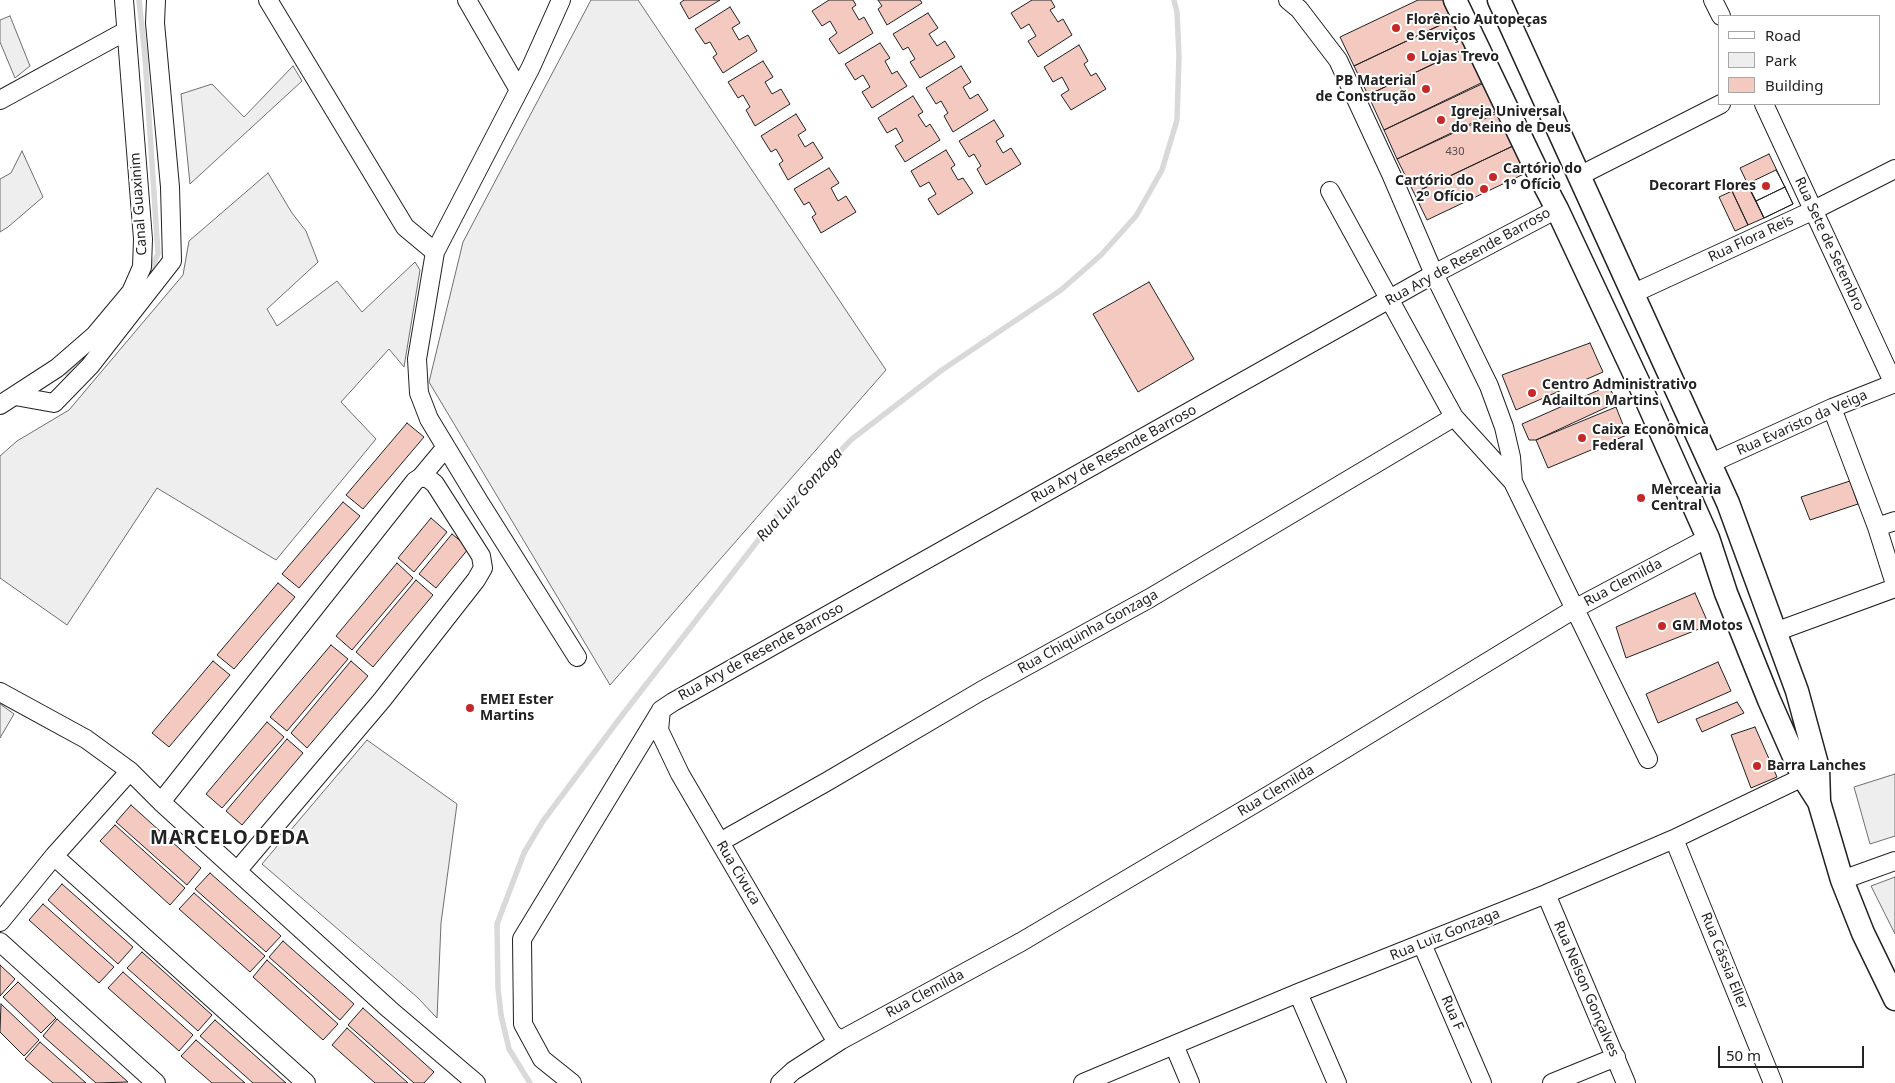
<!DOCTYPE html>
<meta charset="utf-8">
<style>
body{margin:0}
#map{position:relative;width:1895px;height:1083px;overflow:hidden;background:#fff;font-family:"Noto Sans",sans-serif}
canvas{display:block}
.legend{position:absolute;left:1718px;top:15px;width:162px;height:90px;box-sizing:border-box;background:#fff;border:1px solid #a7a7a7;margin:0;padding:6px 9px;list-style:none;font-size:15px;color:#222}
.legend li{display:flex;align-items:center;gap:10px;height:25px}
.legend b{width:25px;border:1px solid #a7a7a7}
.scale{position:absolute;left:1718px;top:1046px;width:146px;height:22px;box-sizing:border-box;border:2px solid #222;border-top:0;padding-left:6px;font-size:15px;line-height:18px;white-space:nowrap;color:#222;-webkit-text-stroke:4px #fff;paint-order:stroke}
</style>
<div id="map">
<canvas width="1895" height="1083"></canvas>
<ul class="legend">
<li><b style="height:6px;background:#fff"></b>Road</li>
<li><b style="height:14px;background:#eee"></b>Park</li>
<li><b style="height:14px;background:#f3c9c0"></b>Building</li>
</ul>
<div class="scale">50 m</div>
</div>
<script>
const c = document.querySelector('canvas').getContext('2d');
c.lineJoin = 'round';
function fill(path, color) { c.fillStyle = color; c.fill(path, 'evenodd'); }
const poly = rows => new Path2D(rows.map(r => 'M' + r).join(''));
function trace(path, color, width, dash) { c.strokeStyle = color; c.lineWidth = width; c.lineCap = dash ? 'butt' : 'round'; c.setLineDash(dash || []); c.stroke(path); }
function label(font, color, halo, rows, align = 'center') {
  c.font = font + ' "Noto Sans",sans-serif'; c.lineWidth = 4; c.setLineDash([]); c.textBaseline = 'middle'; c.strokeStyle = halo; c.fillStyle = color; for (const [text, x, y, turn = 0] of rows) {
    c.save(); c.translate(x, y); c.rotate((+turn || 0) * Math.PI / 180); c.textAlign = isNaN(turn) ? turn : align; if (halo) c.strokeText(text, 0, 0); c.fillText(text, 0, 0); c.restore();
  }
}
const green = poly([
 [591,0,638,0,886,370,610,685,429,382,463,242,591,0],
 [10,16,30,66,15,78,0,42,0,20,10,16],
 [293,66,302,81,190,184,181,94,212,84,244,117,293,66],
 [22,151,43,197,8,227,0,232,0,179,11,173,22,151],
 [268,173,292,213,306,231,318,262,267,309,277,326,337,281,362,312,415,262,420,270,404,367,389,349,341,402,376,439,276,560,157,488,67,625,0,578,0,456,17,441,69,410,183,275,189,241,268,173],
 [0,704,14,714,0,738,0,704],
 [367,740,457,804,441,923,437,1018,417,997,262,864,367,740],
 [1895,774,1895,836,1870,844,1854,787,1895,774],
 [1895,877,1895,934,1871,886,1895,877]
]);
fill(green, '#eee');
trace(green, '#6f6f6f', 1);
trace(poly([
 [139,0,145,57,158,254,144,283],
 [66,373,78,360],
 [530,1083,509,1049,501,1015,498,988,497,924,524,853,543,821,620,718,781,511,852,439,942,370,1061,290,1101,255,1136,216,1162,170,1177,120,1179,56,1177,12,1174,0]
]), '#d9d9d9', 5.5);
const building = poly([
 [684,0,720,0,689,19,680,3,684,0],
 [829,0,853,0,856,5,852,8,859,20,864,17,873,33,839,54,829,39,837,33,830,21,822,26,812,11,829,0],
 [878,0,920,0,922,3,887,25,878,9,882,6,878,0],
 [1032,0,1051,0,1055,7,1050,10,1058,22,1063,19,1072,35,1038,57,1028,41,1036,36,1029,24,1021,29,1011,13,1032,0],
 [1418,0,1444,0,1453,19,1354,66,1340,37,1418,0],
 [730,7,740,23,732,28,739,40,748,35,757,51,723,73,713,57,717,54,710,42,705,44,695,29,730,7],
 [928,13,938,28,929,34,937,46,945,41,955,57,920,78,910,62,915,59,908,47,903,50,893,34,928,13],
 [1453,19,1467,48,1368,95,1354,66,1453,19],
 [880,43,890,58,885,61,892,74,897,71,907,86,872,108,862,92,870,87,863,75,855,80,845,64,880,43],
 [1079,45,1088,61,1084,64,1091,76,1096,73,1106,89,1071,110,1061,95,1069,90,1062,77,1053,82,1044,67,1079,45],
 [1467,48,1484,83,1384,130,1368,95,1467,48],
 [763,61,773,77,765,82,772,94,781,89,790,104,755,126,746,110,750,107,743,95,738,98,728,82,763,61],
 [961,66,971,82,963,87,970,99,978,94,988,110,953,132,944,116,948,113,941,101,936,104,926,88,961,66],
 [1483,82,1497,111,1397,159,1384,130,1483,82],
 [913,96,923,112,918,115,926,127,930,124,940,140,905,162,895,146,903,141,896,128,887,133,878,118,913,96],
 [1497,113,1513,146,1414,193,1397,159,1497,113],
 [796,114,806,130,798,135,805,147,813,142,823,158,788,180,779,164,783,161,776,149,771,152,761,136,796,114],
 [994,120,1004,136,996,141,1003,153,1011,148,1021,164,986,185,977,169,981,166,974,154,969,157,959,141,994,120],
 [1513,146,1526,173,1427,220,1414,193,1513,146],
 [946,150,955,165,951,168,958,180,963,178,973,193,938,215,928,199,936,194,929,182,920,187,911,171,946,150],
 [1769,154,1793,204,1764,218,1740,168,1769,154],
 [829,168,839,183,831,188,838,201,846,196,856,212,821,233,812,217,816,214,809,202,804,205,794,189,829,168],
 [1776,170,1785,187,1756,201,1747,184,1776,170],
 [1747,184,1764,218,1748,225,1732,191,1747,184],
 [1785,187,1793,204,1764,218,1756,201,1785,187],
 [1732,191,1748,225,1735,231,1719,197,1732,191],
 [1149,282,1194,359,1138,392,1093,314,1149,282],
 [1590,343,1603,372,1516,410,1502,375,1590,343],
 [1608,386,1618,402,1536,440,1529,440,1522,424,1608,386],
 [1616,407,1627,435,1548,468,1536,440,1616,407],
 [407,423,424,437,363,509,346,495,407,423],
 [1850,481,1858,504,1810,520,1801,497,1850,481],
 [343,502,360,516,299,588,282,574,343,502],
 [431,518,447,532,414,572,398,558,431,518],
 [452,534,469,548,436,588,419,574,452,534],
 [397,563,413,578,352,650,336,636,397,563],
 [416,580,433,595,373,667,356,652,416,580],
 [278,583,295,597,234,669,217,655,278,583],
 [1695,593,1709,625,1626,658,1616,627,1695,593],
 [331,645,348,659,287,731,270,717,331,645],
 [213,661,230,675,169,747,152,733,213,661],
 [351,661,368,676,307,748,291,733,351,661],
 [1718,662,1731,691,1658,723,1646,694,1718,662],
 [1737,702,1744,713,1702,732,1696,719,1737,702],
 [267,722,284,737,222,808,206,794,267,722],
 [1755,727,1777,777,1751,788,1731,735,1755,727],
 [287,739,303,753,242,825,226,811,287,739],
 [131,805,201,868,187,885,116,822,131,805],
 [115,825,185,888,170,905,100,841,115,825],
 [210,873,281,936,266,952,195,889,210,873],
 [62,884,133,947,118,964,48,900,62,884],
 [194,893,265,956,250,972,179,909,194,893],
 [43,904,114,967,99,983,29,920,43,904],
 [283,941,354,1004,340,1020,269,957,283,941],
 [142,952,212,1015,198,1031,127,968,142,952],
 [267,960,338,1024,323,1040,253,977,267,960],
 [0,965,15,979,0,996,0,965],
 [123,972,193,1035,179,1051,108,988,123,972],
 [18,982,56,1018,41,1033,3,997,18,982],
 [1,1004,39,1040,24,1056,0,1032,1,1004],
 [363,1008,434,1072,424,1083,414,1083,348,1025,363,1008],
 [57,1019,128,1082,96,1083,43,1036,57,1019],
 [215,1020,286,1083,253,1083,200,1036,215,1020],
 [347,1028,408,1083,375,1083,332,1045,347,1028],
 [196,1040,245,1083,212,1083,181,1056,196,1040],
 [40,1042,86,1083,53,1083,25,1059,40,1042]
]);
fill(building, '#f3c9c0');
trace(building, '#222', 1);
const minor = poly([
 [268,0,405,227,435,252],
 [467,0,519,90],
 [561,0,531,67,435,252,417,359,419,393,429,419,478,500,577,657],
 [1288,0,1299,9,1338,60,1391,174,1434,274,1489,386,1504,427,1511,457,1513,482,1648,759],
 [1713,0,1721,16],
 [0,100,126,31],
 [1764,104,1894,384],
 [1579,176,1721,104],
 [1330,191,1454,417,1513,482],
 [1632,294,1814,210,1895,169],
 [15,396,54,403,90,366,172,261,170,187,155,23,156,0],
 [0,405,57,368,95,335,131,292,142,267,143,239,124,0],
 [1832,408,1877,527,1895,584],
 [1709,464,1832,408,1895,383],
 [421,477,446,447],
 [1877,527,1895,521],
 [1775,632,1895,588],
 [0,692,86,739,130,771,161,802,389,1009,476,1083],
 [161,802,415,481,421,477,429,479,435,484,481,556,483,568,476,580,382,700,237,871],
 [1674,839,1773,1083],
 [720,842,828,781,981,691,1150,598,1454,417],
 [54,856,306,1083],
 [1842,880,1895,861],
 [1546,894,1626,1083],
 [0,922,54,856,130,771],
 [0,942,156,1083],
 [1422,944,1482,1083],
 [1298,993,1337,1083],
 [841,1040,832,1034,680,774,659,730,661,710,673,702,1434,274,1557,209],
 [1174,1045,1190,1083],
 [572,1083,542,1059,523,1024,522,939,660,712],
 [780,1083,793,1071,841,1040,1021,942,1271,794,1576,608,1708,538],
 [1083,1083,1298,993,1546,894,1674,839,1803,777],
 [1552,1083,1616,1057]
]);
const tertiary = poly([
 [1455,0,1536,169,1557,209,1642,390,1708,538,1726,593,1769,700,1803,777,1819,802,1842,880,1863,933,1895,999],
 [1499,0,1728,503,1797,691,1818,768,1819,801]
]);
trace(minor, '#222', 20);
trace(tertiary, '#222', 25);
trace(minor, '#fff', 18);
trace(tertiary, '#fff', 22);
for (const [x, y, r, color] of [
 [1396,28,5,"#c62828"],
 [1411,57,5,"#c62828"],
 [1426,89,5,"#c62828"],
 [1441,120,5,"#c62828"],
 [1493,177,5,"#c62828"],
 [1766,186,5,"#c62828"],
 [1484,189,5,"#c62828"],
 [1532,393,5,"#c62828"],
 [1582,438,5,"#c62828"],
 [1641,498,5,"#c62828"],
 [1662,626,5,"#c62828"],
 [470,708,5,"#c62828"],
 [1757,766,5,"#c62828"]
]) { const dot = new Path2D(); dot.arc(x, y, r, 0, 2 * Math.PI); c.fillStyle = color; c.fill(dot); trace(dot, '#fff', 2); }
label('11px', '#564c4a', null, [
 ["430",1455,152]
]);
label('bold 14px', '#222', '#fff', [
 ["Florêncio Autopeças",1406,20],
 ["e Serviços",1406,36],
 ["Lojas Trevo",1421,57],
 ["PB Material",1416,81,"right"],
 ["de Construção",1416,97,"right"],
 ["Igreja Universal",1451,112],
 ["do Reino de Deus",1451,128],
 ["Cartório do",1503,169],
 ["1º Ofício",1503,185],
 ["Cartório do",1474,181,"right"],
 ["2º Ofício",1474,197,"right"],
 ["Decorart Flores",1756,186,"right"],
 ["Centro Administrativo",1542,385],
 ["Adailton Martins",1542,401],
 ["Caixa Econômica",1592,430],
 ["Federal",1592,446],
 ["Mercearia",1651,490],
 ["Central",1651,506],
 ["GM Motos",1672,626],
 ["EMEI Ester",480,700],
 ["Martins",480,716],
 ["Barra Lanches",1767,766]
], 'left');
label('14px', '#222', '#fff', [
 ["Canal Guaxinim",139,204,-94],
 ["Rua Flora Reis",1751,239,-25],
 ["Rua Sete de Setembro",1829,244,65],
 ["Rua Ary de Resende Barroso",1468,257,-29],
 ["Rua Evaristo da Veiga",1802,423,-24],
 ["Rua Ary de Resende Barroso",1114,454,-29],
 ["Rua Clemilda",1623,583,-28],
 ["Rua Chiquinha Gonzaga",1088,632,-29],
 ["Rua Ary de Resende Barroso",761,652,-29],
 ["Rua Clemilda",1276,791,-31],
 ["Rua Civuca",738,873,59],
 ["Rua Luiz Gonzaga",1445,935,-22],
 ["Rua Cássia Eller",1724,961,68],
 ["Rua Nelson Gonçalves",1586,989,67],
 ["Rua Clemilda",925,994,-28],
 ["Rua F",1452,1013,67]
]);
label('italic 15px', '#222', '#fff', [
 ["Rua Luiz Gonzaga",800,495,-48]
]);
c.letterSpacing = '1px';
label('bold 19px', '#222', '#fff', [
 ["MARCELO DEDA",230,839]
]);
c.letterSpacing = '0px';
</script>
